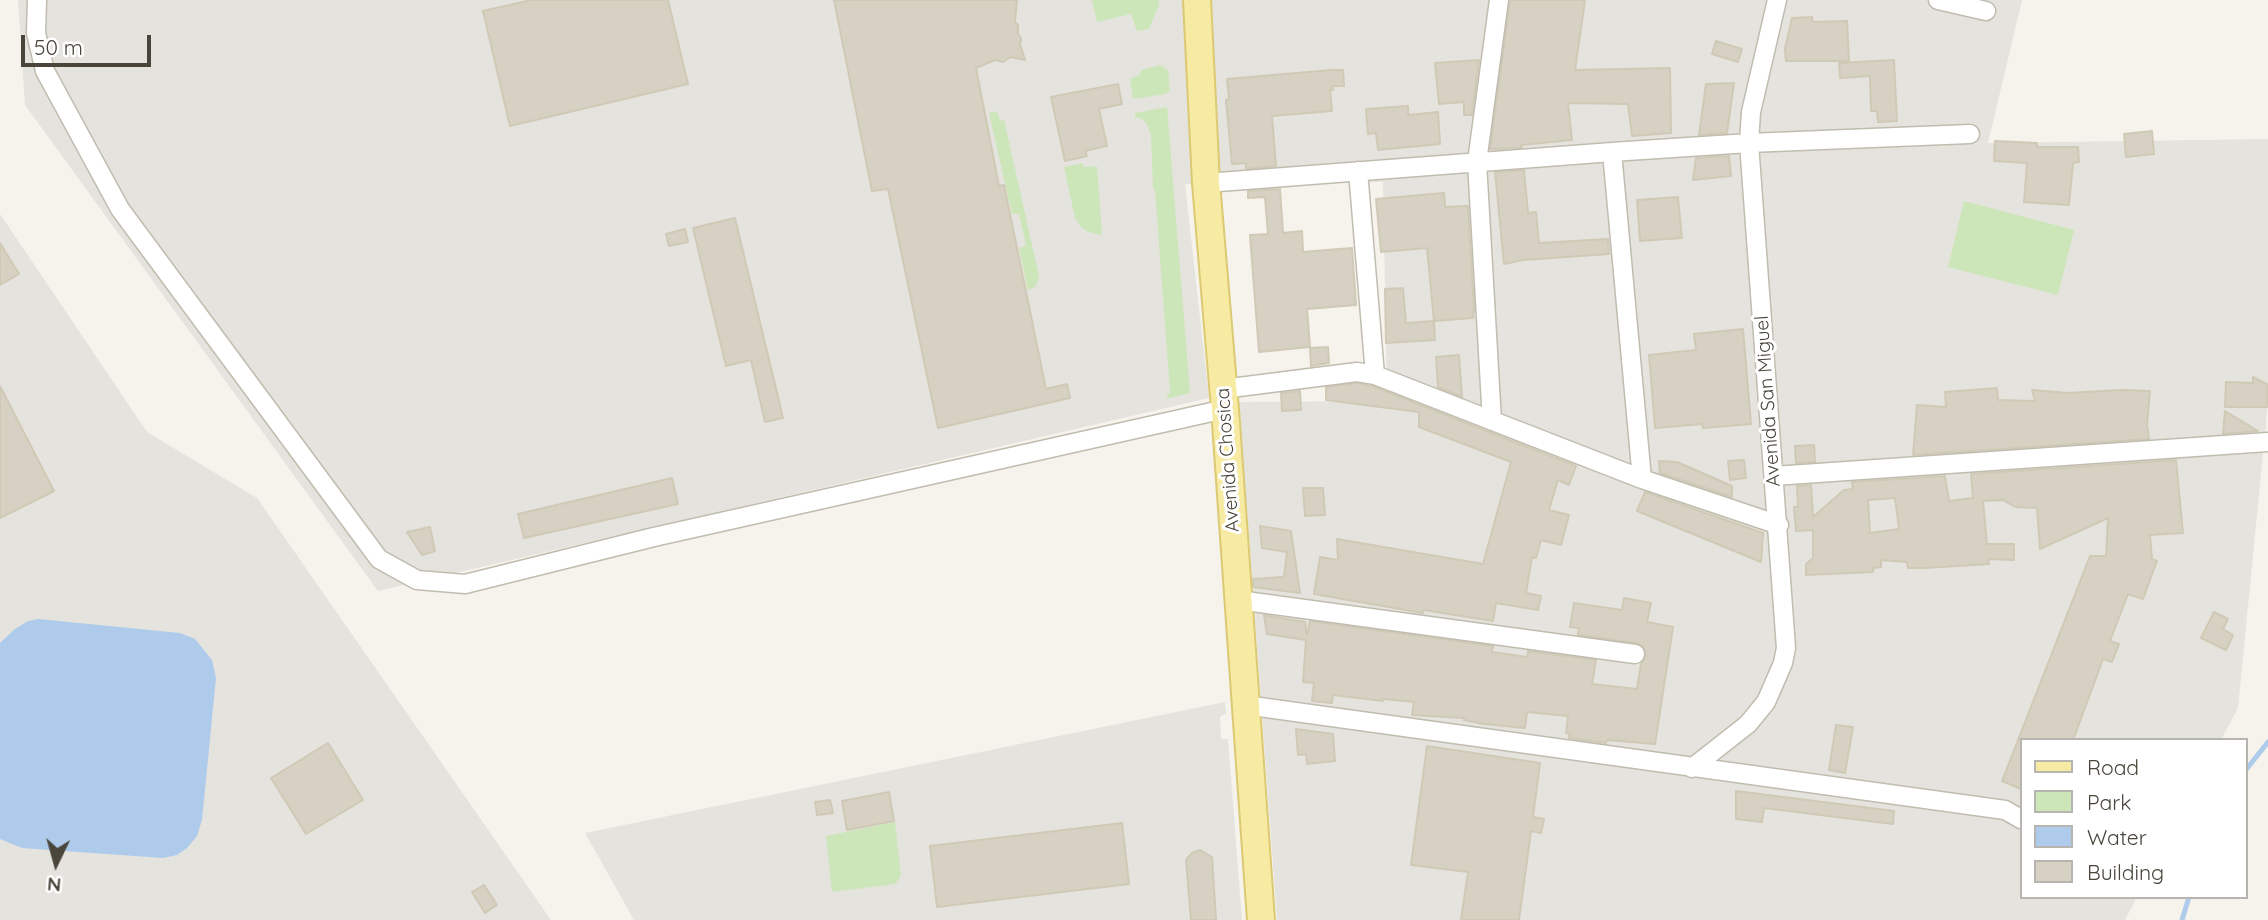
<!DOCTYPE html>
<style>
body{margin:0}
#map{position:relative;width:2268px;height:920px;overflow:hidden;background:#f5f3ec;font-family:Quicksand,sans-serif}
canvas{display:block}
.legend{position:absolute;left:2020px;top:738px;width:228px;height:161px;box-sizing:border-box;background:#fff;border:2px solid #b6b5b0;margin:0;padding:9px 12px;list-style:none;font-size:21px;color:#49453a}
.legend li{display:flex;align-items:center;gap:14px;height:35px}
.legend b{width:35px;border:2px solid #b6b5b0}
.north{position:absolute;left:21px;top:829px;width:70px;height:70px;-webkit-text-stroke:5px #fff;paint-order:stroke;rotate:185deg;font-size:19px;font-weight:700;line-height:28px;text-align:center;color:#49453a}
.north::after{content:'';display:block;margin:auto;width:24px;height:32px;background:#49453a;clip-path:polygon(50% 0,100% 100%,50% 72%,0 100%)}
.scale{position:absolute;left:21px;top:35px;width:130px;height:32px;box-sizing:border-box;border:4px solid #49453a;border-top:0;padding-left:9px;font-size:21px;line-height:24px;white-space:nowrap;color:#49453a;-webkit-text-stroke:5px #fff;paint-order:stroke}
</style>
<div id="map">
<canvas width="2268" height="920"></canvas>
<ul class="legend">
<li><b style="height:9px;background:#f7eaa3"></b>Road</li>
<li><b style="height:19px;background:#cce6b9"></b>Park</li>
<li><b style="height:19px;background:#aecbec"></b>Water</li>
<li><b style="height:19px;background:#d6d1c2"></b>Building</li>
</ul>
<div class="north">N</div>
<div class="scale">50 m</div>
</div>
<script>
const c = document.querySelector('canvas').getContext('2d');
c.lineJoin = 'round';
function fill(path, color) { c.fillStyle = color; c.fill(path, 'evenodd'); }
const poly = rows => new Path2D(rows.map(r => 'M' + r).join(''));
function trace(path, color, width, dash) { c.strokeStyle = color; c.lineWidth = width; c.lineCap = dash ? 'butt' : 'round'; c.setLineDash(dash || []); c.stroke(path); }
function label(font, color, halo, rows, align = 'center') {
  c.font = font + ' Quicksand,sans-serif'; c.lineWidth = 6; c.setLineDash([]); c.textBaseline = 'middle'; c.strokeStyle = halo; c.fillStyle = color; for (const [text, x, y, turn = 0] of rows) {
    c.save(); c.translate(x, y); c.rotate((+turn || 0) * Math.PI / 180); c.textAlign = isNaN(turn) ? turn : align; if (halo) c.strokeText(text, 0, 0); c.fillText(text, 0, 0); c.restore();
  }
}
fill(poly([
 [18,0,2022,0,1988,143,2268,139,2268,403,2238,708,2221,740,2021,740,2021,897,2137,897,2125,920,1277,920,1239,402,1387,401,1383,182,1185,184,1209,398,378,591,25,105],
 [0,214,147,432,257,498,551,920,0,920],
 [1225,702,1226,713,1220,717,1221,739,1228,739,1242,920,634,920,585,833]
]), '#e5e3dd');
fill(poly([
 [1092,0,1159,0,1159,5,1149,29,1137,31,1131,14,1097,22],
 [1160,65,1168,70,1170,90,1166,94,1133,99,1130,79,1139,75,1142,70],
 [1167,107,1190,393,1166,399,1170,392,1155,190,1153,189,1151,135,1147,124,1142,119,1135,117,1135,113],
 [997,111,1000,121,1004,120,1039,276,1036,286,1028,290,1019,248,1026,246,1019,214,1012,214,989,113],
 [1083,163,1083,167,1097,166,1102,235,1088,232,1082,228,1075,218,1064,167],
 [1964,201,2074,230,2058,295,1948,267],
 [895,822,901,876,895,884,832,892,826,836]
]), '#cce6b9');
fill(poly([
 [38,619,180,633,195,639,212,660,216,678,202,820,197,836,187,848,177,855,163,858,22,848,0,839,0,643,15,629,28,621]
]), '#aecbec');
trace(poly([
 [2245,771,2268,742],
 [2182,920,2189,897]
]), '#aecbec', 5);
const building = poly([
 [531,0,668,0,688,84,510,126,483,11,531,0],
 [834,0,1017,0,1015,22,1018,25,1018,34,1021,38,1020,44,1025,60,1010,57,1003,62,995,60,976,68,999,186,1004,185,1046,389,1067,384,1070,398,938,428,888,189,872,191,834,0],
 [1510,0,1585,0,1575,70,1670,68,1671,133,1632,136,1628,104,1568,103,1572,140,1521,145,1522,148,1490,149,1510,0],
 [1812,17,1813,22,1847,21,1849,61,1786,61,1785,49,1792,18,1812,17],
 [1716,41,1742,49,1738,62,1712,54,1716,41],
 [1479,60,1472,115,1464,115,1464,102,1439,104,1435,63,1479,60],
 [1894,60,1897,121,1878,122,1877,111,1871,111,1870,76,1840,78,1839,63,1894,60],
 [1331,70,1343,70,1344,86,1332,86,1333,90,1330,90,1332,111,1272,116,1276,166,1246,169,1246,163,1232,164,1226,100,1229,99,1227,79,1331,70],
 [1734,83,1727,133,1699,135,1706,84,1734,83],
 [1118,84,1122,104,1099,109,1107,146,1085,151,1087,156,1065,161,1051,97,1118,84],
 [1408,106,1408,115,1438,112,1440,144,1378,150,1376,133,1368,134,1366,109,1408,106],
 [2152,131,2154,154,2126,157,2124,134,2152,131],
 [1995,141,2037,143,2037,147,2078,147,2079,162,2073,163,2069,205,2024,202,2027,163,1994,161,1995,141],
 [1729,156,1731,176,1693,180,1696,158,1729,156],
 [1524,170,1528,213,1536,212,1539,243,1608,239,1609,254,1523,260,1504,264,1495,172,1524,170],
 [1280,189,1283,233,1302,231,1303,252,1352,248,1356,305,1307,309,1310,347,1259,352,1250,235,1268,234,1265,197,1248,198,1248,191,1280,189],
 [1444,193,1445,207,1468,206,1474,309,1473,318,1434,321,1427,248,1381,252,1376,199,1444,193],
 [1678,197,1682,238,1640,241,1637,200,1678,197],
 [735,218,783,418,765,422,751,360,726,366,693,228,735,218],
 [685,229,688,242,669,246,666,234,685,229],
 [0,243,19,274,0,285,0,243],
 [1403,288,1406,323,1434,321,1435,340,1386,343,1385,289,1403,288],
 [1743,329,1751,424,1703,428,1702,424,1655,428,1649,355,1696,350,1694,334,1743,329],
 [1328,347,1329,363,1311,366,1310,348,1328,347],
 [1459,355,1462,397,1438,387,1436,357,1459,355],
 [2253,377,2268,385,2267,407,2225,407,2226,382,2253,383,2253,377],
 [1357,383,1372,386,1576,466,1569,485,1558,480,1549,510,1569,515,1561,545,1541,540,1536,558,1532,557,1526,593,1541,596,1538,610,1496,603,1493,621,1424,610,1423,613,1314,594,1320,557,1338,560,1337,539,1483,564,1511,462,1419,427,1419,412,1326,400,1326,387,1357,383],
 [0,386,54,491,0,518,0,386],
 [1997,388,1998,400,2035,401,2032,390,2068,393,2122,390,2150,391,2147,424,2149,439,1913,455,1917,405,1946,407,1945,392,1997,388],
 [1300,391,1301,410,1282,411,1281,393,1300,391],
 [2225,411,2258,431,2223,434,2225,411],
 [1814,445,1815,462,1796,463,1795,446,1814,445],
 [1744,460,1746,478,1730,480,1728,461,1744,460],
 [2176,460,2183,533,2150,535,2152,559,2157,561,2143,599,2128,594,2110,641,2119,644,2112,662,2103,659,2073,740,2021,740,2021,789,2002,781,2090,556,2106,556,2108,518,2040,549,2037,508,2015,507,2003,500,1983,501,1987,544,2014,544,2014,560,1988,559,1989,564,1925,568,1908,568,1907,562,1881,560,1881,567,1873,568,1873,572,1806,575,1806,564,1813,558,1813,530,1796,531,1794,507,1798,507,1797,486,1811,485,1813,517,1844,490,1853,489,1852,482,1945,476,1949,501,1973,498,1971,474,2176,460],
 [1895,498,1899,529,1870,533,1868,500,1895,498],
 [1659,461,1677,462,1732,486,1732,497,1660,473,1659,461],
 [672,478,678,504,524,538,518,514,672,478],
 [1303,488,1323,488,1325,515,1305,516,1303,488],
 [1645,492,1763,533,1761,562,1637,511,1645,492],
 [1260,526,1291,531,1300,593,1253,587,1253,579,1284,577,1287,552,1262,548,1260,526],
 [430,527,435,551,422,555,407,532,430,527],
 [1624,598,1651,603,1647,622,1673,627,1655,744,1607,740,1606,743,1569,738,1570,734,1566,733,1568,716,1527,712,1525,728,1484,724,1464,720,1464,718,1412,715,1414,702,1383,699,1383,701,1333,695,1332,703,1312,701,1314,683,1303,682,1306,640,1267,634,1264,615,1305,622,1307,635,1310,621,1493,646,1492,652,1527,657,1528,651,1596,660,1592,684,1637,689,1641,664,1646,656,1643,646,1637,643,1578,635,1579,628,1570,627,1574,603,1622,610,1624,598],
 [2214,612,2228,619,2223,629,2233,635,2226,650,2201,638,2214,612],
 [1836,725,1853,727,1845,773,1829,770,1836,725],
 [1296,729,1333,734,1335,761,1307,764,1306,754,1298,755,1296,729],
 [328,743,363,800,306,834,271,778,328,743],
 [1427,746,1540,763,1533,817,1544,819,1541,833,1531,831,1519,920,1461,920,1468,872,1411,865,1427,746],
 [1736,791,1894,811,1893,824,1764,808,1762,822,1736,819,1736,791],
 [889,792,894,821,847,830,842,801,889,792],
 [830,800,833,813,817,815,815,802,830,800],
 [1122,823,1129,884,937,907,930,846,1122,823],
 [1200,850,1212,857,1216,920,1191,920,1186,860,1192,853,1200,850],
 [484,885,497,905,485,913,472,892,484,885]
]);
fill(building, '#d6d1c2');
trace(building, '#d0c9b6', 2);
const minor = poly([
 [37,0,36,33,45,71,120,209,379,559,417,580,465,584,654,537,1225,409],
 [1938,0,1986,11],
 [1612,152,1642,479],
 [1358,171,1375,375],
 [1206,183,1612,152,1749,143,1970,134],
 [1223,389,1357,372,1375,375,1642,479,1779,525],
 [1492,421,1477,162,1499,0],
 [1774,476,2268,442],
 [1238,600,1635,654],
 [1245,705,2005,810,2021,819],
 [1692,768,1748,724,1766,702,1783,663,1786,648,1749,143,1751,112,1777,0]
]);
const primary = poly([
 [1197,0,1206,183,1225,409,1261,920]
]);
trace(minor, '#c0bcaf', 21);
trace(primary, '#dcc973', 30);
trace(minor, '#fff', 18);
trace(primary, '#f7eaa3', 26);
label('19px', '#49453a', '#fff', [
 ["Avenida San Miguel",1768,401,-94],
 ["Avenida Chosica",1228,460,-94]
]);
</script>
